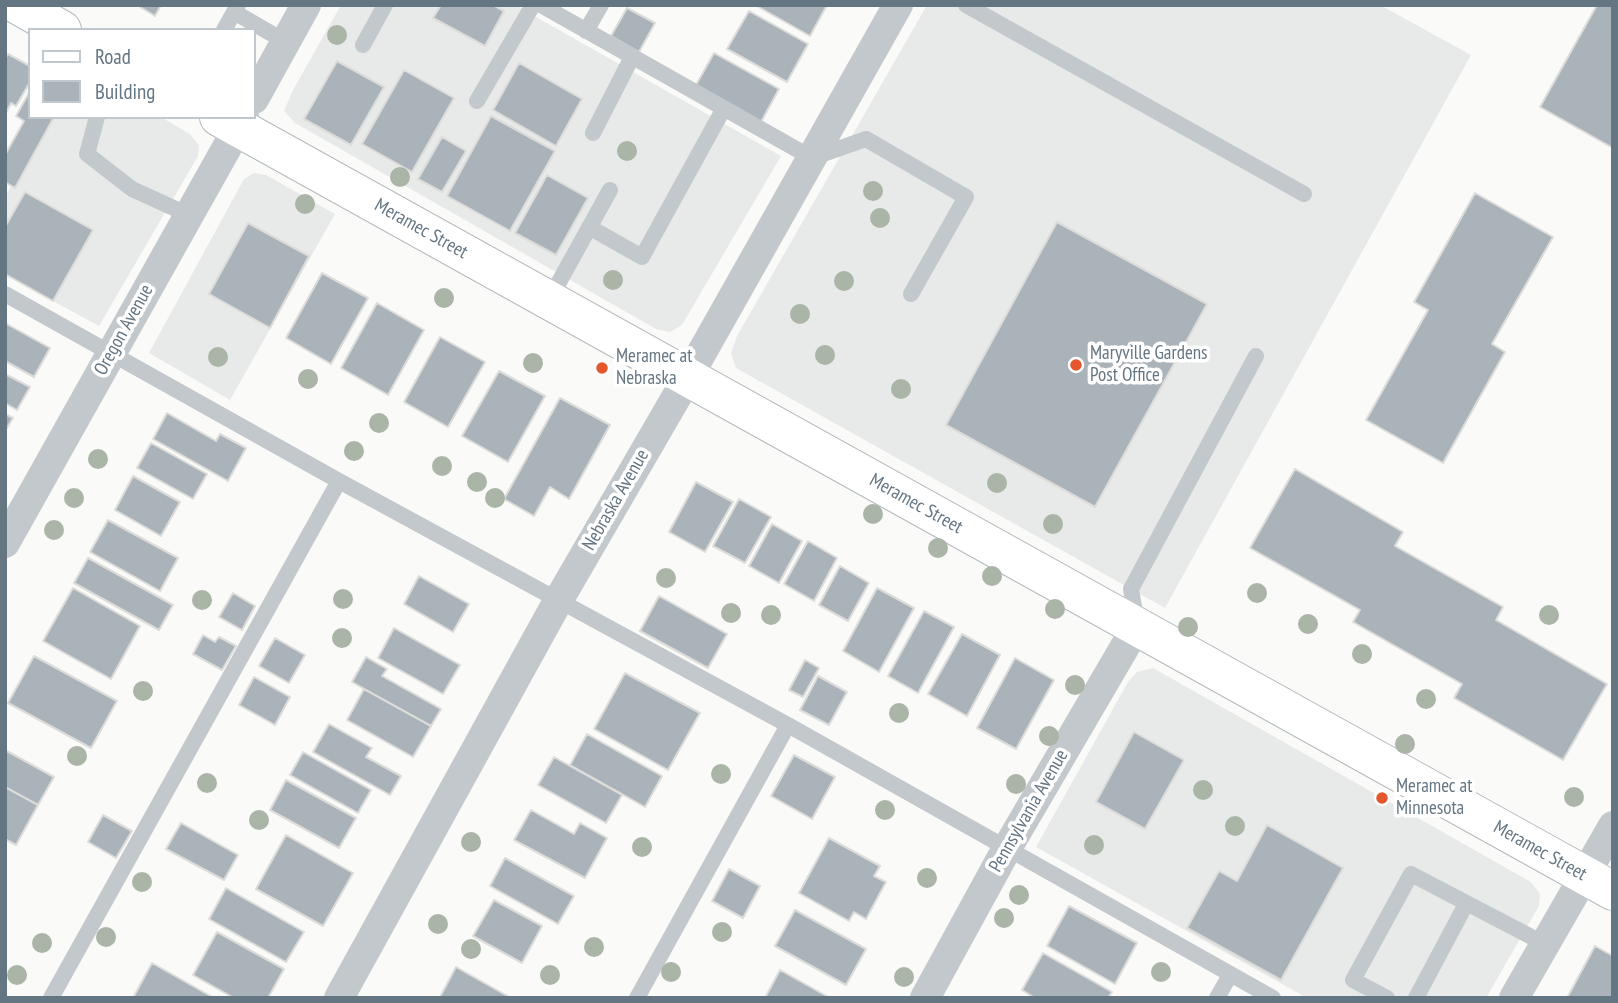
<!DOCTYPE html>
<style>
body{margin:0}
#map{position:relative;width:1618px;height:1003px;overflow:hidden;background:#fafaf8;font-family:"PT Sans Narrow",sans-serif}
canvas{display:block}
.frame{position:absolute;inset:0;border:7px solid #657683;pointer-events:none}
.legend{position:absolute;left:28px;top:28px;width:228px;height:91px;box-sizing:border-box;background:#fff;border:2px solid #c1c8cd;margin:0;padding:9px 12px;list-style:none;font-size:21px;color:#657683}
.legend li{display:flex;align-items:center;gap:14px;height:35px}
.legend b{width:35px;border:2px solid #c1c8cd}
</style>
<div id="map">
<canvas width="1618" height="1003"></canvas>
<div class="frame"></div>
<ul class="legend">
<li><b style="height:9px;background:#fff"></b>Road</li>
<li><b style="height:19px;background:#aab3b9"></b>Building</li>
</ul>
</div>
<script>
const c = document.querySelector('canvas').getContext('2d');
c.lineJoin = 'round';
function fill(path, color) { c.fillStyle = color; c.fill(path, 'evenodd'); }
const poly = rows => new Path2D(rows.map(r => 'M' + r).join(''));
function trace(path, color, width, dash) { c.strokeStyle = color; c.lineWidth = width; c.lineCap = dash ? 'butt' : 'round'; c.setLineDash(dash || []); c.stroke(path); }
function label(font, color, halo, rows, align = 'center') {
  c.font = font + ' "PT Sans Narrow",sans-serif'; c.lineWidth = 7; c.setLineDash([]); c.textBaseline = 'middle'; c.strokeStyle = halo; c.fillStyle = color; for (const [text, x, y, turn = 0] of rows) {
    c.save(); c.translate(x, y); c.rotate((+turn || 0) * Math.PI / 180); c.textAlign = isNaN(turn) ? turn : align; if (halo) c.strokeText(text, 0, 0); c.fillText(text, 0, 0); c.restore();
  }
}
fill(poly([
 [341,5,515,5,781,156,682,325,670,332,656,329,295,123,284,111,293,90],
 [927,5,1380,5,1471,55,1165,608,736,368,731,353,737,336],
 [48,117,161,117,190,134,199,145,198,156,99,326,5,275,5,197],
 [254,173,266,175,335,214,230,400,149,353,244,179],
 [1153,668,1531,882,1540,894,1539,906,1486,998,1307,998,1036,847,1128,682,1137,672]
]), '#e8e9e9');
const building = poly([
 [137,5,161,5,155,16,137,5],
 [441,5,493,5,504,11,485,46,433,18,441,5],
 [755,5,827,5,810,36,755,5],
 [1597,5,1613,5,1613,148,1540,107,1597,5],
 [627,8,655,23,639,52,611,36,627,8],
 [749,11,808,44,787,82,727,49,749,11],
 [714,53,779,89,761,122,696,85,714,53],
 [8,54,30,66,30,82,16,106,11,103,5,115,5,59,8,54],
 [337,61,384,87,351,145,304,119,337,61],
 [519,63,582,99,556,146,493,110,519,63],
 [404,70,454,98,412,172,362,144,404,70],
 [30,91,30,117,54,117,15,188,5,182,5,155,24,121,16,116,30,91],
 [491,116,555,151,510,231,447,196,491,116],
 [442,137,466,151,442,192,418,179,442,137],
 [547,175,588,198,556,255,515,233,547,175],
 [25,192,93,230,53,301,5,274,5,227,25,192],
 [1475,193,1553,237,1492,344,1505,352,1443,463,1366,420,1428,310,1414,302,1475,193],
 [1057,222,1207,304,1095,507,946,425,1057,222],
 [248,223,309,256,270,328,209,294,248,223],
 [322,273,368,298,331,364,286,338,322,273],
 [377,303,424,330,388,395,341,368,377,303],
 [5,323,50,348,34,377,5,361,5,323],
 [440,337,485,362,448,427,404,402,440,337],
 [499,371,545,396,508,462,462,436,499,371],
 [5,374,30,387,17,410,5,403,5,374],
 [560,398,610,425,569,499,550,487,534,516,504,499,560,398],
 [167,413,216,441,220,434,246,448,228,481,153,439,167,413],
 [5,414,13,418,5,431,5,414],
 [151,443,207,474,193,499,137,468,151,443],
 [1295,469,1403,532,1395,546,1503,607,1496,620,1607,684,1563,760,1454,698,1462,684,1353,622,1360,610,1250,548,1295,469],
 [133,476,180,502,161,536,115,510,133,476],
 [696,482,733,502,705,552,669,532,696,482],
 [739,499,771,517,745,563,713,546,739,499],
 [108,520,178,558,160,591,90,552,108,520],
 [772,524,802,541,779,583,749,566,772,524],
 [808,541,837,558,814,601,784,584,808,541],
 [88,558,173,605,159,630,74,583,88,558],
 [840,566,869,583,848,621,819,605,840,566],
 [419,576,469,604,453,632,404,604,419,576],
 [73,588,140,626,111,679,43,641,73,588],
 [877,588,914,608,879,672,843,651,877,588],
 [233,593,255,606,242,630,219,617,233,593],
 [659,596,727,634,708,668,640,631,659,596],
 [924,611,954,627,918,693,888,676,924,611],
 [394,628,460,665,443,694,378,658,394,628],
 [962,634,1000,655,967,716,928,694,962,634],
 [203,635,215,642,219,637,236,646,222,670,193,654,203,635],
 [275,638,305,655,289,683,259,666,275,638],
 [34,656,117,701,91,748,8,703,34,656],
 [366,657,387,669,382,676,441,709,431,726,352,682,366,657],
 [1015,658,1054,680,1016,749,977,728,1015,658],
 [805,660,819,668,803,697,789,690,805,660],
 [625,673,700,713,668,770,594,729,625,673],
 [818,676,847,692,829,725,800,710,818,676],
 [254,677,290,697,275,725,239,705,254,677],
 [364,689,431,726,413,757,347,720,364,689],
 [329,724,372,748,366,757,401,776,390,795,313,752,329,724],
 [1134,732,1184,760,1145,829,1096,802,1134,732],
 [587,734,662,776,645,807,570,765,587,734],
 [5,750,54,777,38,805,5,787,5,750],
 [303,752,371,790,358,813,290,775,303,752],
 [794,755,835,777,812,819,771,796,794,755],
 [554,757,622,795,606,823,538,785,554,757],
 [286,780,356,818,339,848,270,810,286,780],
 [5,787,38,805,16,845,5,839,5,787],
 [531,810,574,834,580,823,607,838,585,878,514,840,531,810],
 [103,815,132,831,116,858,88,842,103,815],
 [181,823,238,855,224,880,166,849,181,823],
 [1267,825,1343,868,1281,980,1187,928,1219,871,1237,881,1267,825],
 [286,835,353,873,323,926,256,889,286,835],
 [829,838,880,866,874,876,886,882,866,919,854,912,849,921,799,893,829,838],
 [505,858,574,896,558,924,490,886,505,858],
 [729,869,760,886,743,918,712,901,729,869],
 [226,888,304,932,286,962,209,919,226,888],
 [494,900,542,926,522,963,473,936,494,900],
 [1069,906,1137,943,1115,984,1047,946,1069,906],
 [795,910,866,949,846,985,775,946,795,910],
 [217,932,284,969,268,998,234,998,193,975,217,932],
 [1595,946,1613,956,1613,998,1567,998,1595,946],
 [1043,953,1112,992,1108,998,1035,998,1022,990,1043,953],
 [152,963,214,998,133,998,152,963],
 [456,967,511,998,442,998,440,997,456,967],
 [780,970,830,998,765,998,780,970]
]);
fill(building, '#aab3b9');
trace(building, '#dcdcda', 2);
const secondary = poly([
 [18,5,62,30],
 [219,117,1613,891]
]);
trace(secondary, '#b3babf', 40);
trace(poly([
 [541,5,812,158,866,139,966,197,911,294],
 [966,5,1304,194],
 [234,12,286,42],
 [224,30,238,5],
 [586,31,601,5],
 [363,45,385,5],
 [477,101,533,5],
 [97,117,87,154,132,189,189,215],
 [593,133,632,57],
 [589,227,642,257,724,108],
 [5,294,339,481,788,725,1273,998],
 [549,300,610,190],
 [1137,624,1131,589,1256,356],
 [51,998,339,481],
 [637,998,788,725],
 [1217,998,1230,975],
 [1387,998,1353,980,1411,874,1545,944],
 [1416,998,1466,904]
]), '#c3c8cc', 16);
trace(poly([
 [254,99,306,5],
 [5,543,244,117],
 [339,998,558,601,688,377,898,5],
 [925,998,1006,850,1137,626],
 [1514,998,1613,826]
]), '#c3c8cc', 30);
trace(secondary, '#fff', 38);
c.fillStyle = '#aab4a7';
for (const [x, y] of [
 [337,35],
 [627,151],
 [400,177],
 [873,191],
 [305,204],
 [880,218],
 [613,280],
 [844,281],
 [444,298],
 [800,314],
 [825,355],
 [218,357],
 [533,363],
 [308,379],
 [901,389],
 [379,423],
 [354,451],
 [98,459],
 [442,466],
 [477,482],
 [997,483],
 [74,498],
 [495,498],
 [873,514],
 [1053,524],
 [54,530],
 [938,548],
 [992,576],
 [666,578],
 [1257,593],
 [343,599],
 [202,600],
 [1055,609],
 [731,613],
 [771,615],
 [1549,615],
 [1308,624],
 [1188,627],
 [342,638],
 [1362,654],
 [1075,685],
 [143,691],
 [1426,699],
 [899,713],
 [1049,736],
 [1405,744],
 [77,756],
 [721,774],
 [207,783],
 [1016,784],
 [1203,790],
 [1574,797],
 [885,810],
 [259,820],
 [1235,826],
 [471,842],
 [1094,845],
 [642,847],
 [927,878],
 [142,882],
 [1019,895],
 [1004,918],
 [438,924],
 [722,932],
 [106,937],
 [42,943],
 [594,947],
 [471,949],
 [671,972],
 [1161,972],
 [17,975],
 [550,975],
 [904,977]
]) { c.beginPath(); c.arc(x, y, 10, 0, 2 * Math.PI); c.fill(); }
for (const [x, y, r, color] of [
 [1076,365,7,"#e4572e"],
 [602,368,7,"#e4572e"],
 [1382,798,7,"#e4572e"]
]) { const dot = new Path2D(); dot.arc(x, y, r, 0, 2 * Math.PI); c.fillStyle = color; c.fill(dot); trace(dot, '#fff', 2.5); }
label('19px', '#657683', '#fff', [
 ["Meramec Street",421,229,29],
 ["Oregon Avenue",124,330,-61],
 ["Nebraska Avenue",616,500,-60],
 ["Meramec Street",916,504,29],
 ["Pennsylvania Avenue",1029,811,-60],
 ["Meramec Street",1540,851,29]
]);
label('19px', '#657683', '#fff', [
 ["Maryville Gardens",1090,354],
 ["Post Office",1090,376],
 ["Meramec at",616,357],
 ["Nebraska",616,379],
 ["Meramec at",1396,787],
 ["Minnesota",1396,809]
], 'left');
</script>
